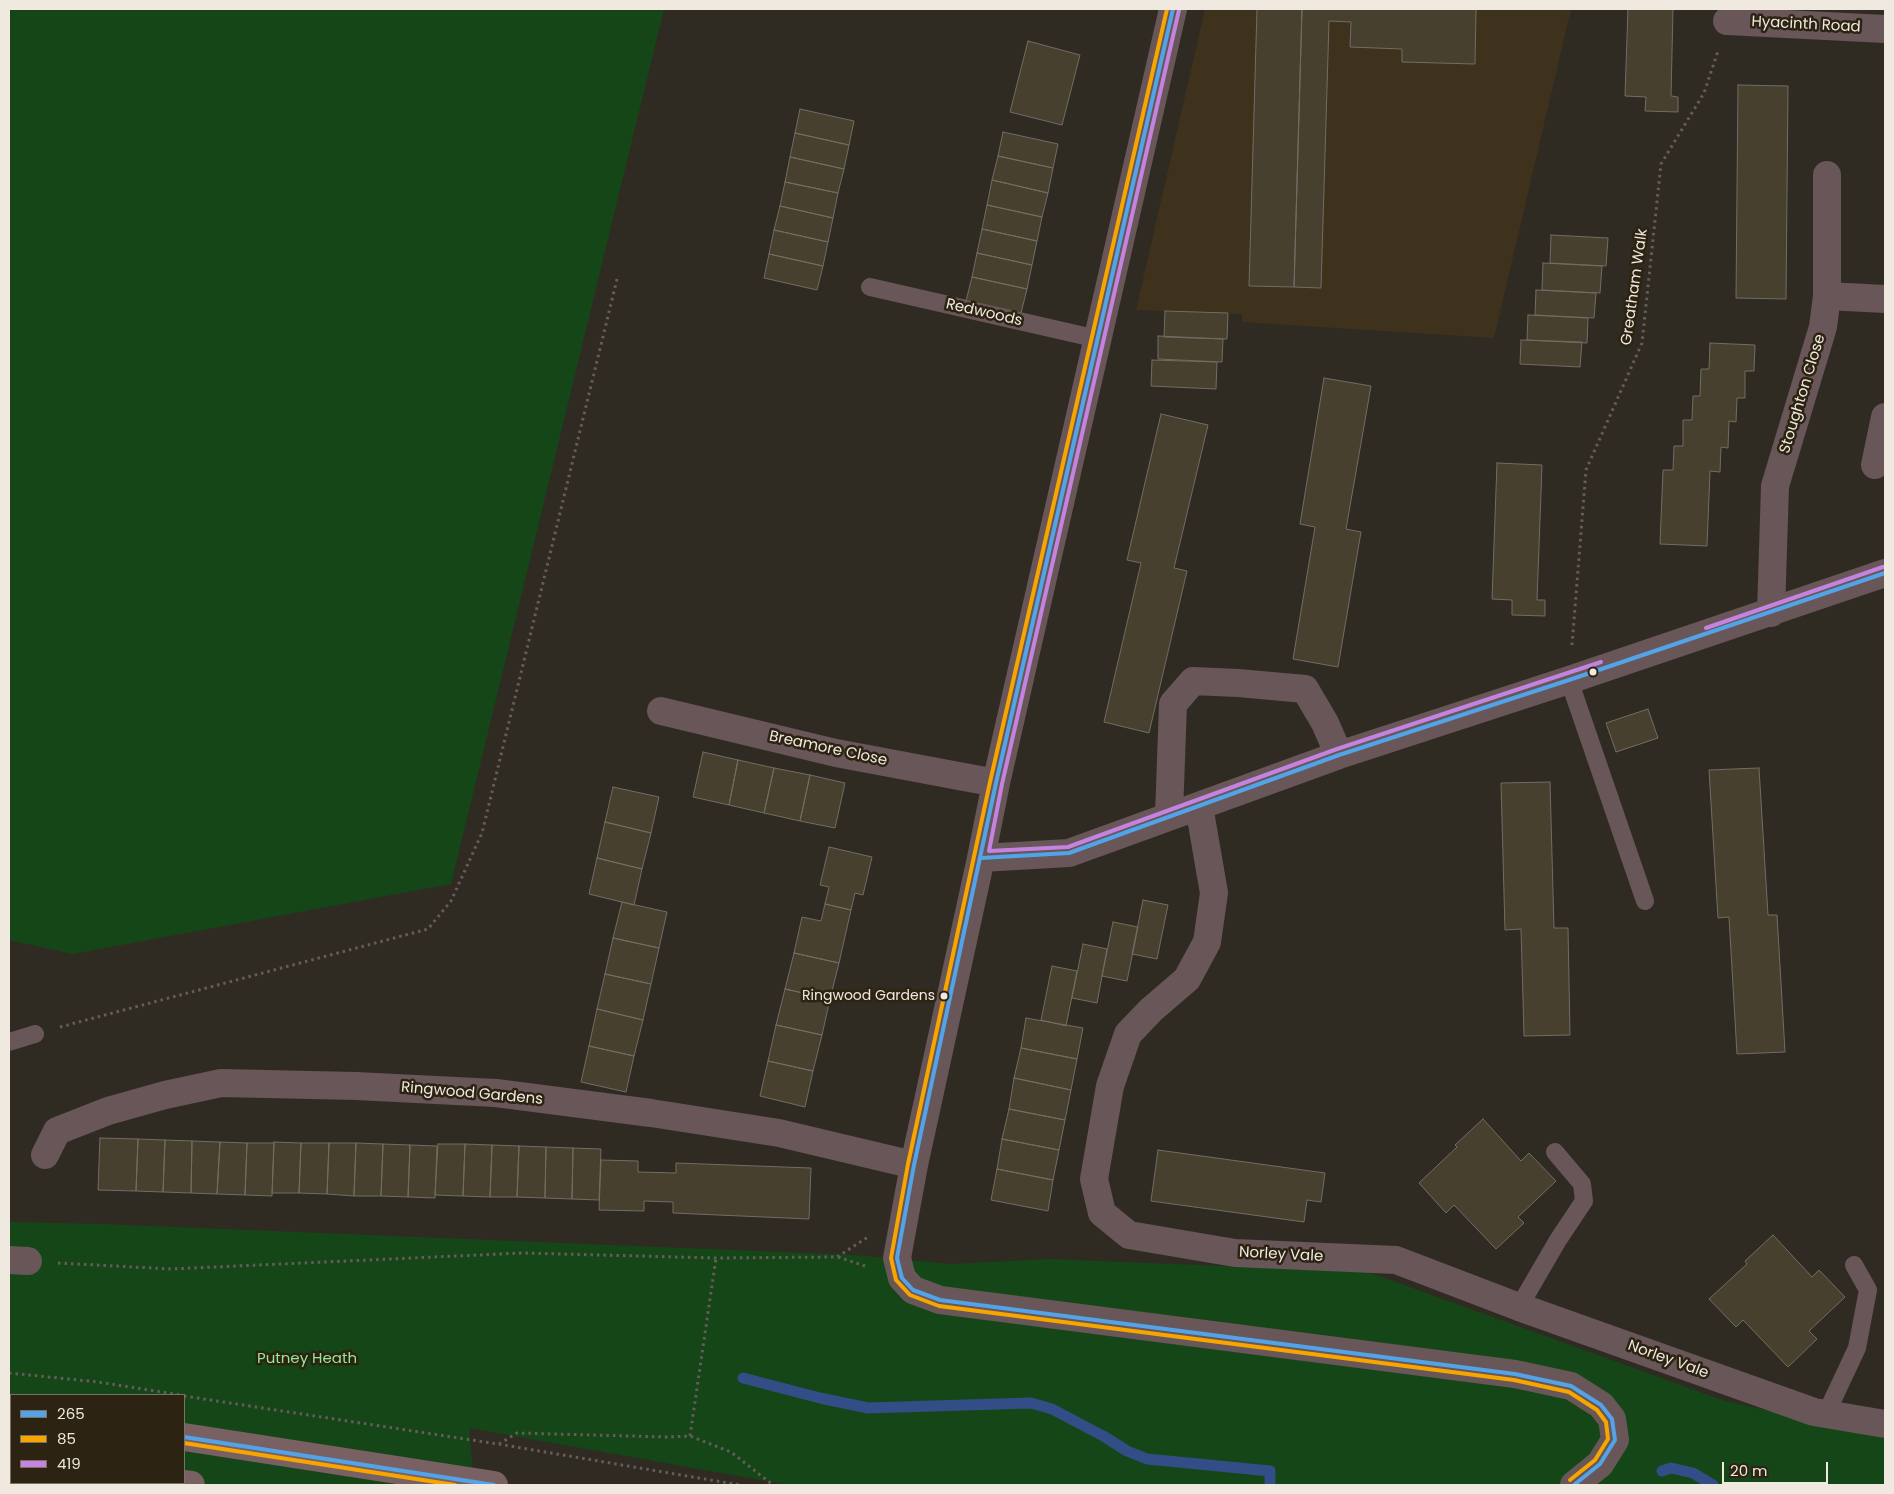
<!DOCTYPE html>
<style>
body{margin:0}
#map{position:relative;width:1894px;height:1494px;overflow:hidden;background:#302b22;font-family:Poppins,sans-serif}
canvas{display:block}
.frame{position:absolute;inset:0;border:10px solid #efe9df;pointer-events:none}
.legend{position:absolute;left:10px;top:1394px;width:175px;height:90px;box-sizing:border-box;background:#2c2312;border:1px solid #7a7264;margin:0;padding:6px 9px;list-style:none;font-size:15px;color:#efe9df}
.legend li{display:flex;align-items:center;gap:10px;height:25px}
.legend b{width:25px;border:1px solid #7a7264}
.scale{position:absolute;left:1722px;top:1462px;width:106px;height:22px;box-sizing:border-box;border:2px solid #efe9df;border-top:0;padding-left:6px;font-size:15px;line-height:18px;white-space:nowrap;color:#efe9df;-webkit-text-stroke:4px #2c2312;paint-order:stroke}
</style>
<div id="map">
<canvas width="1894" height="1494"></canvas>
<div class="frame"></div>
<ul class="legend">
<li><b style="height:6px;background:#53a3e8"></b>265</li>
<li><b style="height:6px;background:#f7a600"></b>85</li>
<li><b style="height:6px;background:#c483df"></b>419</li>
</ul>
<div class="scale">20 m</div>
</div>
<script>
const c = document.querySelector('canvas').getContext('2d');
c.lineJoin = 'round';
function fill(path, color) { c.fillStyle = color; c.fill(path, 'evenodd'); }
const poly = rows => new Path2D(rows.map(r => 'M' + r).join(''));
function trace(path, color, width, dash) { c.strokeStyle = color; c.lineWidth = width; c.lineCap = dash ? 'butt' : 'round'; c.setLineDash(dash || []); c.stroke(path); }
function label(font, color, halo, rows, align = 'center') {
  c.font = font + ' Poppins,sans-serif'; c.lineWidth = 5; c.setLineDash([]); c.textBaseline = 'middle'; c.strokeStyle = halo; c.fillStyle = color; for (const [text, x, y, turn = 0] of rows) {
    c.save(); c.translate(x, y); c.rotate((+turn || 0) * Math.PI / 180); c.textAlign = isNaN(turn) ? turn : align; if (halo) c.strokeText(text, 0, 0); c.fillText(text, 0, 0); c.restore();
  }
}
fill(poly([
 [1205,9,1571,9,1494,338,1242,322,1242,314,1136,310]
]), '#3e321c');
fill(poly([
 [9,9,664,9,451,884,73,954,9,940],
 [9,1222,102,1224,854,1255,952,1264,1050,1259,1368,1272,1725,1401,1885,1437,1885,1485,789,1485,469,1428,474,1485,9,1485],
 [11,1395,184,1395,184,1483,11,1483]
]), '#154618');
trace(poly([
 [743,1378,820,1398,868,1408,1031,1403,1052,1409,1105,1437,1127,1451,1147,1459,1270,1471,1270,1485],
 [1662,1471,1671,1468,1693,1473,1713,1485]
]), '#334d86', 11);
const building = poly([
 [1257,9,1302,9,1294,287,1249,286,1257,9],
 [1302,9,1476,9,1475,64,1402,62,1402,49,1350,47,1351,22,1329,21,1321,288,1294,287,1302,9],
 [1628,9,1673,9,1671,96,1678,97,1678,112,1645,111,1646,97,1625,96,1628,9],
 [1028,41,1080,55,1062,125,1010,112,1028,41],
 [1738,85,1788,86,1786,299,1736,298,1738,85],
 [800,109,854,121,849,145,795,133,800,109],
 [1003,132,1058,144,1053,168,998,156,1003,132],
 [795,133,849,145,844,169,790,157,795,133],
 [998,156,1053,168,1048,193,992,180,998,156],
 [790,157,844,169,838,193,785,182,790,157],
 [992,180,1048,193,1042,217,987,205,992,180],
 [785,182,838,193,833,218,780,206,785,182],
 [987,205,1042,217,1037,241,982,229,987,205],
 [780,206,833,218,828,242,774,230,780,206],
 [982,229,1037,241,1032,265,977,253,982,229],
 [774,230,828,242,823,266,769,254,774,230],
 [1551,235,1608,238,1606,266,1550,263,1551,235],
 [977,253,1032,265,1027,289,972,277,977,253],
 [769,254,823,266,817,290,764,278,769,254],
 [1543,263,1602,266,1600,293,1542,290,1543,263],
 [972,277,1027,289,1021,313,966,301,972,277],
 [1536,290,1596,293,1594,318,1535,315,1536,290],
 [1165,311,1228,313,1227,339,1164,337,1165,311],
 [1528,315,1588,318,1587,343,1527,340,1528,315],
 [1158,336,1223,339,1222,362,1158,359,1158,336],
 [1521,340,1582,342,1580,367,1520,364,1521,340],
 [1710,343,1755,345,1754,371,1745,371,1745,398,1737,398,1736,422,1729,421,1728,448,1721,447,1720,472,1710,471,1707,546,1660,544,1663,470,1673,470,1674,446,1683,446,1683,420,1692,420,1693,396,1700,396,1701,369,1709,369,1710,343],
 [1152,360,1217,362,1216,389,1151,386,1152,360],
 [1324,378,1371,386,1346,529,1361,532,1338,667,1293,659,1315,527,1300,524,1324,378],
 [1161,414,1208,425,1174,568,1187,571,1149,733,1104,722,1141,563,1127,560,1161,414],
 [1497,463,1542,465,1537,600,1545,600,1545,616,1512,615,1512,600,1492,599,1497,463],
 [1648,709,1658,738,1616,752,1606,723,1648,709],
 [703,752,738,760,729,805,693,797,703,752],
 [738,760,774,768,764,813,729,805,738,760],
 [774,768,810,775,800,821,764,813,774,768],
 [1759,768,1768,915,1777,915,1785,1052,1737,1054,1729,917,1718,918,1709,770,1759,768],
 [810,775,845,783,835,828,800,821,810,775],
 [1550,782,1554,928,1568,928,1570,1035,1524,1036,1521,929,1505,930,1501,783,1550,782],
 [613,787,659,797,651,833,605,822,613,787],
 [605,822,651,833,642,869,597,858,605,822],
 [829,847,872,857,863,895,855,893,851,910,825,904,829,887,820,885,829,847],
 [597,858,642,869,634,905,589,894,597,858],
 [1143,900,1168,905,1157,959,1132,954,1143,900],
 [622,902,667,912,659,948,613,938,622,902],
 [825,904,851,910,839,963,794,953,802,917,821,921,825,904],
 [1113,922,1138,927,1127,981,1102,976,1113,922],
 [613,938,659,948,651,984,605,974,613,938],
 [1083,944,1107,949,1097,1003,1072,998,1083,944],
 [794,953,839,963,830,999,785,989,794,953],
 [1052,966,1077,971,1066,1026,1041,1020,1052,966],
 [605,974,651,984,643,1020,597,1009,605,974],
 [785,989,830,999,822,1035,776,1025,785,989],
 [597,1009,643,1020,634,1056,589,1046,597,1009],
 [1026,1018,1083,1028,1077,1059,1021,1048,1026,1018],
 [776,1025,822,1035,813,1071,768,1061,776,1025],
 [589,1046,634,1056,626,1092,581,1082,589,1046],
 [1021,1048,1077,1059,1071,1090,1014,1078,1021,1048],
 [768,1061,813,1071,805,1107,760,1096,768,1061],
 [1014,1078,1071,1090,1065,1120,1009,1109,1014,1078],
 [1009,1109,1065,1120,1059,1150,1002,1139,1009,1109],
 [1483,1119,1521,1161,1529,1153,1556,1181,1518,1217,1524,1223,1496,1249,1454,1205,1446,1213,1419,1183,1457,1147,1455,1145,1483,1119],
 [100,1138,138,1139,136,1191,98,1190,100,1138],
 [138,1139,165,1140,163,1192,136,1191,138,1139],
 [1002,1139,1059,1150,1053,1180,997,1169,1002,1139],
 [165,1140,192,1141,191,1193,163,1192,165,1140],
 [192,1141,220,1142,217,1194,191,1193,192,1141],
 [220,1142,247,1143,245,1195,217,1194,220,1142],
 [274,1142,301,1143,299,1193,272,1193,274,1142],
 [247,1143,274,1143,272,1196,245,1195,247,1143],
 [301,1143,329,1143,327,1194,299,1193,301,1143],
 [329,1143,356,1143,354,1196,327,1194,329,1143],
 [356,1143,383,1144,381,1196,354,1196,356,1143],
 [383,1144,410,1145,408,1197,381,1196,383,1144],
 [438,1144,465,1144,463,1196,435,1195,438,1144],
 [465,1144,492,1145,490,1197,463,1196,465,1144],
 [410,1145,437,1146,435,1198,408,1197,410,1145],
 [492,1145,519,1146,517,1197,490,1197,492,1145],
 [519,1146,546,1147,545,1198,517,1197,519,1146],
 [546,1147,573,1148,572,1199,545,1198,546,1147],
 [573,1148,601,1149,599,1200,572,1199,573,1148],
 [1158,1150,1325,1173,1321,1202,1307,1200,1304,1222,1151,1201,1158,1150],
 [601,1160,638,1161,638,1172,676,1173,676,1163,811,1168,809,1219,673,1213,673,1202,644,1201,644,1211,599,1210,601,1160],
 [997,1169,1053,1180,1048,1211,991,1200,997,1169],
 [1773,1235,1812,1277,1819,1270,1845,1297,1809,1331,1817,1339,1788,1367,1743,1320,1736,1327,1709,1299,1747,1264,1745,1261,1773,1235]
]);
fill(building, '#48402f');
trace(building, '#716d65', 1);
trace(poly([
 [1572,645,1586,470,1642,343,1661,164,1704,93,1718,51],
 [60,1027,428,929,451,901,482,833,618,275],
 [838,1257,865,1266],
 [58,1263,171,1269,522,1253,716,1258,837,1257,868,1237],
 [9,1373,98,1382,181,1395],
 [184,1396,498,1444,740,1485],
 [690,1436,716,1258],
 [499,1444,517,1433,668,1437,690,1436,731,1452,773,1485]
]), '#685c5a', 3, [2.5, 4]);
trace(poly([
 [870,287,1098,339],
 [1569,680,1645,901],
 [9,1042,35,1034],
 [1519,1307,1558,1240,1584,1201,1582,1184,1555,1152],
 [1826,1414,1857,1348,1868,1290,1854,1265]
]), '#685658', 18);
trace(poly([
 [1173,9,996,783,981,858,914,1165,897,1258,902,1278,913,1290,940,1300,1515,1374,1571,1386,1601,1405,1612,1419,1615,1440,1600,1464,1574,1485],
 [1727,21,1885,29],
 [1827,296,1885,299],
 [1875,465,1885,417],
 [1771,613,1775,486,1823,327,1827,296,1827,175],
 [661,711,836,753,996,783],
 [1199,806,1214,893,1207,942,1187,979,1151,1010,1128,1034,1110,1086,1094,1179,1102,1213,1129,1235,1235,1253,1396,1260,1519,1307,1814,1412,1885,1424],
 [1169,815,1173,704,1193,681,1238,683,1305,689,1325,723,1339,755],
 [981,858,1069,853,1339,755,1569,680,1885,573],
 [45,1155,57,1131,108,1111,165,1095,221,1083,356,1086,496,1093,651,1113,779,1133,914,1165],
 [9,1260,28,1261]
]), '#685658', 28);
trace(poly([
 [9,1410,11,1410],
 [184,1437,494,1485],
 [9,1454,11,1454],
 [176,1483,191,1485]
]), '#796163', 28);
trace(poly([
 [1173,9,996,783,914,1165,897,1258,902,1278,913,1290,940,1300,1515,1374,1571,1386,1601,1405,1612,1419,1615,1440,1600,1464,1574,1485],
 [981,858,1069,853,1339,755,1569,680,1885,573],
 [184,1437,494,1485]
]), '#53a3e8', 4);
trace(poly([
 [1167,9,990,782,908,1164,891,1258,896,1280,910,1295,939,1306,1514,1380,1569,1392,1597,1410,1606,1422,1608,1439,1595,1460,1570,1480],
 [184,1443,455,1485]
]), '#f7a600', 4);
trace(poly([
 [1179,10,1002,784,989,851,1068,847,1337,749,1601,662],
 [1706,628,1883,567]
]), '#c483df', 4);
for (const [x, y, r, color] of [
 [1593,672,4.5,"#efe9df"],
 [944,996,4.5,"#efe9df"]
]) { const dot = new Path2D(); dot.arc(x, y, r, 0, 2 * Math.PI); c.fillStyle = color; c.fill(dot); trace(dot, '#2c2312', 2); }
label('14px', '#efe9df', '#2c2312', [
 ["Ringwood Gardens",935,996]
], 'right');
label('15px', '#efe9df', '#2c2312', [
 ["Hyacinth Road",1806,25,3],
 ["Greatham Walk",1635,287,-82],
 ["Redwoods",984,313,13],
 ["Stoughton Close",1803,394,-73],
 ["Breamore Close",828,749,12],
 ["Ringwood Gardens",472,1094,5],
 ["Norley Vale",1281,1255,3],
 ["Norley Vale",1668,1360,20]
]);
label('15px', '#93e895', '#2c2312', [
 ["Putney Heath",307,1359]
]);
</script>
